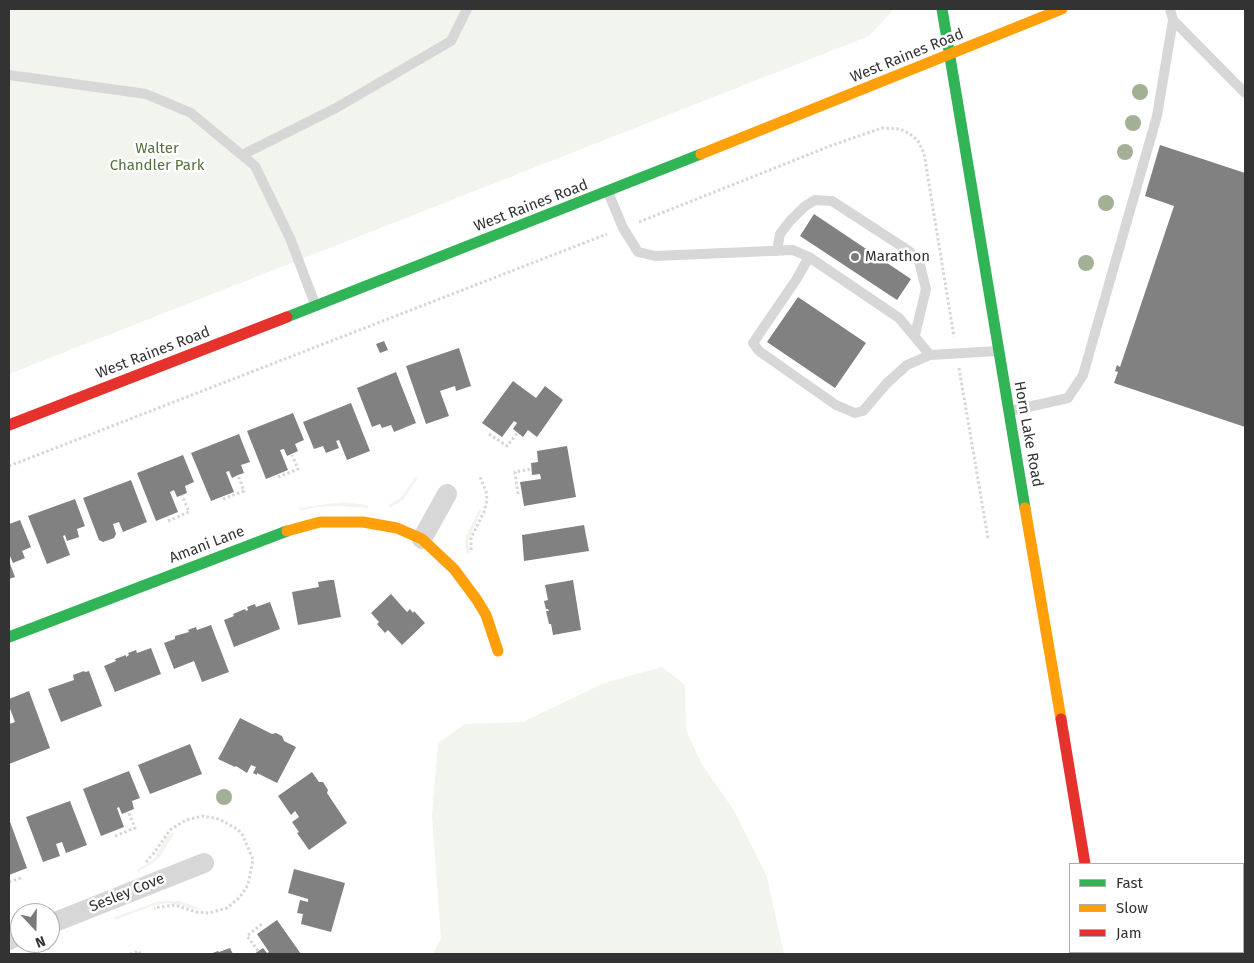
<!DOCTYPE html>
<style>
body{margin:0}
#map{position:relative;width:1254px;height:963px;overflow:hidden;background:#fff;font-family:"Fira Sans",sans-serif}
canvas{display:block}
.frame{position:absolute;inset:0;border:10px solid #333;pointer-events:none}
.legend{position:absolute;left:1069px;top:863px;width:175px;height:90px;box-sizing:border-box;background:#fff;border:1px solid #adadad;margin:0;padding:6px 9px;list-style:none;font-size:15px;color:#333}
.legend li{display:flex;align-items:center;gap:10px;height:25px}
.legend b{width:25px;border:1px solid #adadad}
.north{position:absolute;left:10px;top:903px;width:50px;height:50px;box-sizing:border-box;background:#fff;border:1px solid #adadad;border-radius:50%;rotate:159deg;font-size:14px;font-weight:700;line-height:20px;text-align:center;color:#333}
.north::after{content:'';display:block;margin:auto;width:18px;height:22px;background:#7a7a7a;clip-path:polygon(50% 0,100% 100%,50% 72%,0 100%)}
</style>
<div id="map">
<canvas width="1254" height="963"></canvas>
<div class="frame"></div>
<ul class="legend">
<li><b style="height:6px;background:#30b455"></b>Fast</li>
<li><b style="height:6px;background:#ff9f0a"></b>Slow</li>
<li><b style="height:6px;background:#e5322d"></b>Jam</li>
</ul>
<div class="north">N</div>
</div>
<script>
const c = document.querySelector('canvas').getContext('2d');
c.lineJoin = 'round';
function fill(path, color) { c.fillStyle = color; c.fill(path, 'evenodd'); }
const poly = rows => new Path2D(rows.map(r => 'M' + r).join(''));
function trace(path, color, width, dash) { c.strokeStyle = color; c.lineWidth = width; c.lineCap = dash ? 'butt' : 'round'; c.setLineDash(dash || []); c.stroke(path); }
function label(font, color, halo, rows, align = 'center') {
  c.font = font + ' "Fira Sans",sans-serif'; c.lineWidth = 5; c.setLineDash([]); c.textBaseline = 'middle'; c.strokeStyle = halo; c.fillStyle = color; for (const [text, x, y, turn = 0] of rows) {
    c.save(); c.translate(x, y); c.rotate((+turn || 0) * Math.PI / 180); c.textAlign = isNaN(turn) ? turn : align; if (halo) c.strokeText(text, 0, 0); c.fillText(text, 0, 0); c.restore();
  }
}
fill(poly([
 [9,9,894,9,869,36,9,374],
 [416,476,417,479,404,499,390,508,388,505,398,500,403,495],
 [342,502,367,505,368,508,341,506,315,507,300,511,299,508],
 [482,509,468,542,470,554,467,554,465,541,466,536,479,510],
 [662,667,685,685,686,730,701,763,733,809,767,877,784,954,433,954,441,938,432,816,438,743,465,724,523,722,604,683],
 [173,832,174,834,159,858,150,865,138,872,137,870,154,859,166,838],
 [160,901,179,901,197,907,198,910,180,905,168,903,152,906,115,920,114,917]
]), '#f1f5ed');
fill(poly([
 [1160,145,1245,173,1245,427,1114,383,1118,372,1115,371,1117,365,1120,367,1174,206,1145,196],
 [814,214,911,279,897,300,800,236],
 [798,297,866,343,835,388,767,342],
 [384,341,388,350,380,353,376,344],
 [459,348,471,386,456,391,455,386,440,391,449,416,426,424,406,366],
 [396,372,416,423,394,432,391,425,382,428,380,424,372,427,357,388],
 [513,381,536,398,545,386,563,400,537,437,528,430,523,437,513,429,517,423,514,421,502,437,482,423],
 [351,403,370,451,347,460,339,440,336,441,339,448,326,453,323,446,314,449,303,422],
 [293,413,304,440,295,444,298,451,287,456,284,449,280,450,288,470,266,479,247,431],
 [239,434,250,462,241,465,244,473,238,475,232,478,229,471,226,472,234,492,211,501,191,453],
 [567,446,576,497,524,506,520,482,541,479,540,474,532,475,531,463,538,462,537,451],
 [183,455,194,482,185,486,187,493,177,497,174,490,170,492,178,512,156,521,137,473],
 [131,480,147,522,123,532,119,522,113,524,116,534,114,538,103,542,99,540,83,498],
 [75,499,85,526,77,529,79,537,67,541,65,535,63,536,70,555,47,564,28,516],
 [20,520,31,547,22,551,25,558,13,563,10,556,9,556,9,524],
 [584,525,589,551,524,561,522,535],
 [9,561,15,577,9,579],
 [330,580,334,580,341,617,298,625,292,592,319,587,318,582],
 [573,580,581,630,553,635,551,624,549,624,546,611,549,611,548,609,546,609,544,601,548,600,545,585],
 [391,594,407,612,410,609,413,613,414,611,425,623,402,645,388,630,385,633,377,624,379,622,371,613],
 [270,602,280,629,234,647,224,620,234,616,233,614,245,609,246,611,248,610,247,607,255,604,256,607],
 [211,625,229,672,202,682,194,661,174,669,164,643,175,639,175,636,189,632,188,630,196,627,197,630],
 [151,648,161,674,115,692,104,666,116,661,115,659,126,655,126,657,129,655,128,653,136,650,137,653],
 [84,671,85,672,89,671,102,706,61,722,48,689,74,680,73,675],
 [29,691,50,748,9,764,9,724,15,722,9,706,9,699],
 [240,718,272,734,276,733,282,736,284,741,296,747,277,783,257,773,257,775,253,773,256,767,251,765,247,773,236,766,235,767,218,759],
 [190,744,202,774,150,794,138,765],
 [129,771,140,798,132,801,134,809,122,814,119,807,117,808,124,827,101,836,83,789],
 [312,772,319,782,323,782,328,790,327,793,347,823,309,850,297,833,299,832,292,822,299,817,295,811,291,815,278,796],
 [70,801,87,845,66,853,62,842,56,844,60,856,43,862,26,817],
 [9,819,27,868,9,875],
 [294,869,345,883,331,932,301,924,303,914,297,913,300,900,308,902,308,899,288,893],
 [277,920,301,954,254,954,263,948,267,953,269,952,257,934],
 [230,948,233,954,210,954,218,951,219,952]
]), '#818181');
trace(poly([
 [639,222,830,146,882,128,900,129,910,134,918,141,924,153,954,337],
 [959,368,988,538],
 [489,434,507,446,518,432],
 [9,466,607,234],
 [278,477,298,469,292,455],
 [518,494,515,472,532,469],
 [223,499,244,491,238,475],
 [168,521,189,512,182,495],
 [471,550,471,538,484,512,487,500,486,491,480,477],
 [115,836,135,828,128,811],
 [146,862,154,853,170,830,186,820,203,816,219,819,237,829,242,834,253,859,248,885,240,897,227,908,209,913,196,912,175,905,154,908],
 [9,882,21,878],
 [19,913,36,906],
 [258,951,247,936,263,923],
 [33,954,52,947],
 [130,954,139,951,140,954]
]), '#d6d6d6', 3, [2.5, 2.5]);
trace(poly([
 [1170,9,1173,20,1245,93],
 [9,75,146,94,191,113,255,166,290,238,315,304],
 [242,155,336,108,451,41,467,9],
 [608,192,623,228,638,252,655,256,793,250,809,257,899,318,930,355,998,351],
 [777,251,780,234,790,221,804,207,815,200,832,201,909,251,919,261,926,289,915,335],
 [809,257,796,280,753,343,759,351,836,405,855,413,863,411,887,383,907,365,930,355],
 [1010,411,1068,398,1083,375,1157,116,1173,20]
]), '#d7d7d7', 10);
trace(poly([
 [422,539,447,494],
 [50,924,204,863],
 [9,940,20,935]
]), '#d7d7d7', 20);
trace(poly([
 [942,9,1025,508],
 [287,317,701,154],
 [9,637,287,531],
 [1100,952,1100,954]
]), '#30b455', 11);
trace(poly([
 [701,154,1062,9],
 [1025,508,1061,719],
 [287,531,320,522,363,522,397,528,422,539,454,569,477,600,486,615,498,651]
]), '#ff9f0a', 11);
trace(poly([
 [9,425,287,317],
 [1061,719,1085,864]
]), '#e5322d', 11);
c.fillStyle = '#a2b095';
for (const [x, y] of [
 [1140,92],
 [1133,123],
 [1125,152],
 [1106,203],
 [1086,263],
 [224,797]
]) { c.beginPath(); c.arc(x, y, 8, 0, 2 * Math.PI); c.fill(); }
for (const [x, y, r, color] of [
 [855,257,5,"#7a7a7a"]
]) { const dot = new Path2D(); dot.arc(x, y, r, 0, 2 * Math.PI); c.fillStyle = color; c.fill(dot); trace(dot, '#fff', 2); }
label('15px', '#333', '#fff', [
 ["West Raines Road",907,56,-22],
 ["West Raines Road",531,206,-21],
 ["West Raines Road",153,353,-21],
 ["Horn Lake Road",1028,434,80],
 ["Amani Lane",207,545,-21],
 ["Sesley Cove",127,893,-22]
]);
label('15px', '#56703f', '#fff', [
 ["Walter",157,149],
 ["Chandler Park",157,166]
]);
label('15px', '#333', '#fff', [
 ["Marathon",865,257]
], 'left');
</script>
